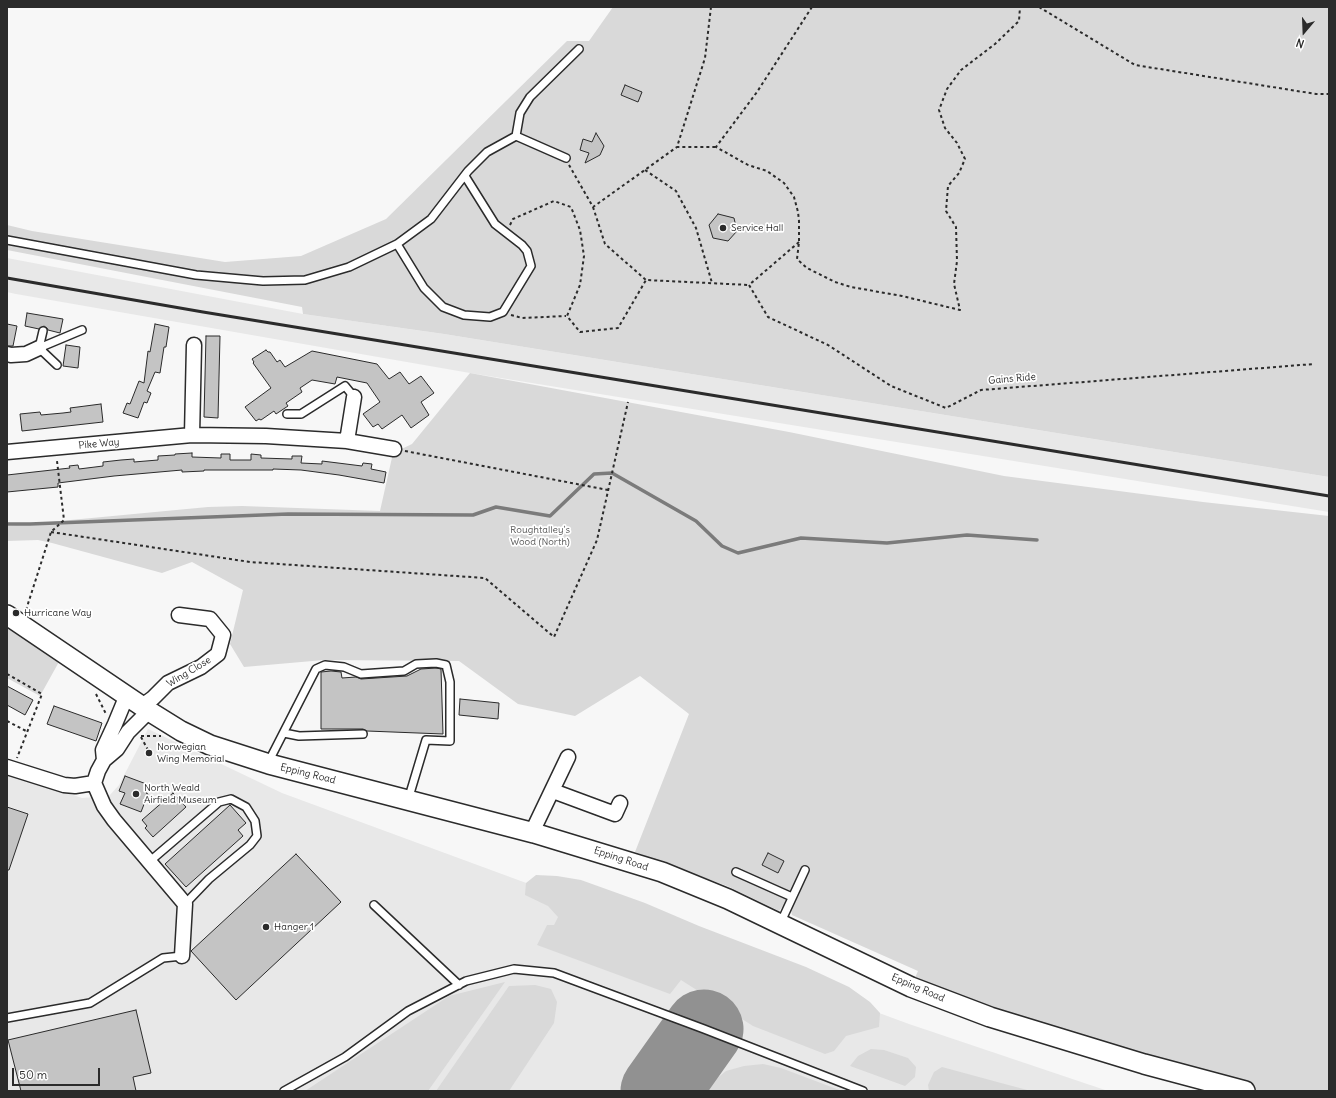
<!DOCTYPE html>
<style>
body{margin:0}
#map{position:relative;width:1336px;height:1098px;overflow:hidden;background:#f7f7f7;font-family:Delius,sans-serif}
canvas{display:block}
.frame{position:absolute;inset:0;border:8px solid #2b2b2b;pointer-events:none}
.north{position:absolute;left:1284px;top:12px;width:40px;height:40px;-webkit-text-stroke:3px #fff;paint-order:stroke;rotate:199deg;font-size:11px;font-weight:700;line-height:16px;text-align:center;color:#2b2b2b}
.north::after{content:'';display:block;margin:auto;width:14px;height:18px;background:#2b2b2b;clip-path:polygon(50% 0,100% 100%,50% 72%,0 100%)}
.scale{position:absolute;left:12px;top:1068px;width:88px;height:18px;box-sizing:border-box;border:2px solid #2b2b2b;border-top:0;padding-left:5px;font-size:12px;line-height:14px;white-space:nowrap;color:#2b2b2b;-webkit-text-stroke:3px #fff;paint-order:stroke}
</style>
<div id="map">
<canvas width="1336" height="1098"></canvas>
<div class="frame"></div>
<div class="north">N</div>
<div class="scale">50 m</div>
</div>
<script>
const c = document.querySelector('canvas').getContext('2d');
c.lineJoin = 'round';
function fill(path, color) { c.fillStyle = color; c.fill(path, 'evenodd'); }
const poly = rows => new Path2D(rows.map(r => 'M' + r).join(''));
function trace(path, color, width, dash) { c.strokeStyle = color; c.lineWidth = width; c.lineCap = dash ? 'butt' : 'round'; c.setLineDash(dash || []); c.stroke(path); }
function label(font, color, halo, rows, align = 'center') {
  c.font = font + ' Delius,sans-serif'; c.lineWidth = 3.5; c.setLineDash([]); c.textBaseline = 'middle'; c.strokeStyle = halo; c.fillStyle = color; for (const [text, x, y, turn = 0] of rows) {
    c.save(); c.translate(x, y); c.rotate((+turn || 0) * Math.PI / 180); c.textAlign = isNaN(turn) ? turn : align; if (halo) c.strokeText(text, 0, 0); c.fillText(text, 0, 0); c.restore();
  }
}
fill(poly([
 [7,258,303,314,444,334,1329,477,1329,512,470,373,16,294,7,292],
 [148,729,282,793,909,1024,1108,1091,7,1091,7,773,82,798,109,796,119,785]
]), '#e8e8e8');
fill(poly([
 [613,7,1329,7,1329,477,444,334,303,314,302,307,7,250,7,225,32,231,225,262,301,256,386,219,567,41,589,41],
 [470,373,789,432,1004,476,1203,502,1202,507,1203,502,1329,516,1329,1091,1231,1091,911,987,918,971,792,915,791,910,783,906,779,911,727,886,635,852,689,714,640,676,575,716,518,704,459,661,324,660,244,667,230,644,243,590,192,562,162,573,52,543,38,540,7,541,7,526,208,507,242,506,380,511,393,453,412,444],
 [7,628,60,660,40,696,7,678],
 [536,875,557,876,581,880,645,903,699,926,806,967,849,987,870,1002,880,1013,879,1027,846,1036,834,1051,825,1054,753,1026,681,980,670,994,537,945,547,925,554,925,558,917,548,906,525,895,526,883],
 [505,982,428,1091,305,1091,449,996],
 [535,985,551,989,557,1002,554,1023,509,1091,436,1091,509,986],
 [871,1049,884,1050,908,1058,916,1067,915,1077,905,1086,850,1066,858,1056],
 [763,1064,781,1068,842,1091,706,1091,710,1084,726,1071,744,1066],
 [942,1067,1001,1083,1031,1091,929,1091,928,1085,934,1072]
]), '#d9d9d9');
trace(poly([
 [7,524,30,524,288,514,473,515,496,507,550,516,594,474,612,473,696,521,722,546,738,553,801,538,887,543,967,535,1037,540]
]), '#7b7b7b', 3.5);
trace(poly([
 [660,1091,704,1029]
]), '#919191', 79);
const building = poly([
 [625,85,642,92,638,102,621,95,625,85],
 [596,133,604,146,600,155,585,163,589,153,580,150,583,139,592,142,596,133],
 [718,214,734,218,737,231,728,241,713,238,709,225,718,214],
 [27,313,63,319,60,333,48,330,47,328,44,326,39,329,25,326,27,313],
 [7,324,17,326,13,346,7,346,7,324],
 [155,324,169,327,166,347,164,347,160,373,155,372,147,391,151,393,147,403,144,402,138,418,123,413,127,403,130,404,139,381,144,383,148,351,150,352,155,324],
 [206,336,220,336,218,418,204,417,206,336],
 [66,345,80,347,78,368,63,366,66,345],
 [266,350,268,352,270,352,277,362,280,360,285,367,312,351,377,364,389,379,400,372,409,384,421,376,434,393,421,402,429,415,411,428,402,415,382,429,378,424,373,427,363,414,380,402,367,383,337,377,335,384,312,380,300,388,302,392,286,403,288,406,276,414,274,411,261,420,259,419,256,421,245,407,271,388,253,363,254,362,252,359,266,350],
 [101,404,103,422,22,431,20,414,40,412,41,415,63,413,71,412,70,408,101,404],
 [192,453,192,457,221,458,221,454,230,454,230,460,251,460,251,454,261,455,261,458,292,459,292,456,302,456,301,463,322,464,322,461,362,466,363,463,372,464,371,469,386,472,384,483,339,475,301,470,273,469,273,470,204,470,204,471,182,472,182,470,114,476,58,483,58,487,7,492,7,475,70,468,69,466,78,465,79,469,103,466,103,462,121,460,134,459,134,462,158,460,158,456,175,455,175,454,192,453],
 [436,668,441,669,443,734,367,731,363,729,321,729,321,672,331,671,341,672,342,678,356,677,361,679,407,676,421,669,436,668],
 [7,686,33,700,25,715,7,705,7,686],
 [460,699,499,703,498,719,459,715,460,699],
 [54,706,102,723,96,741,47,724,54,706],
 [125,776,149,785,146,793,148,794,141,812,120,804,125,793,119,791,125,776],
 [173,793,186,807,153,837,145,828,147,826,142,820,173,793],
 [230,805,246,823,238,830,243,836,186,887,165,864,230,805],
 [7,807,28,814,9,870,7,870,7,807],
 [768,853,784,861,778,873,762,865,768,853],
 [296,854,341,902,236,1000,191,951,296,854],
 [136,1010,151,1073,133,1077,136,1091,21,1091,8,1040,136,1010]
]);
fill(building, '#c4c4c4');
trace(building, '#2b2b2b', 1);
const lane = poly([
 [516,136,566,158],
 [7,240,196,275,263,281,305,280,349,267,397,244,431,219,468,171,487,152,516,136,520,113,530,97,579,49],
 [397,244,424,288,443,307,464,315,490,317,503,312,531,266,527,251,522,245,495,224,465,176],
 [39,348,82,330],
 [39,348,57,365],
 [39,348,43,331],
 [287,414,301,414,345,386,354,397],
 [284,733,299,736,363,734],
 [269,764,271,757,316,669,325,665,344,667,361,674,404,671,416,664,436,663,446,665,450,682,450,741,426,740,408,800],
 [149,862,219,802,231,799,246,807,255,821,257,836,250,845,209,879,185,904],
 [736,872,792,897],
 [374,905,459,985],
 [780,924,805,870],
 [7,1018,90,1003,163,958,182,956],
 [284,1091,345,1057,408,1011,466,981,514,969,554,973,704,1029,863,1091]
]);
const street = poly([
 [7,354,11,355,26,354,39,348],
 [192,435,194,345],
 [347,441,354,397],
 [7,452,192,435,266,436,347,441,394,449],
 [142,706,153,698,168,683,201,667,218,654,223,635,210,619,179,615],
 [152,713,145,715,128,732,117,749,104,760,98,771,94,783,104,806,114,820,185,904,182,956],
 [104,760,103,750,115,724,127,695],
 [7,767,64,785,75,786,94,783],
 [553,791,615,814,620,803],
 [534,833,535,826,568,757]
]);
const secondary = poly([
 [7,615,152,713,181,731,210,745,269,764,534,833,662,872,728,899,911,987,990,1017,1144,1064,1245,1091]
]);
trace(lane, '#2b2b2b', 10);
trace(street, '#2b2b2b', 17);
trace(secondary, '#2b2b2b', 22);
trace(poly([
 [711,7,705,58,677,147,716,147],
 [812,7,757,92,716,147,748,165,767,171,784,183,794,197,798,212,799,221,799,242,797,259,807,268,835,282,851,287,902,296,960,310,954,284,957,261,956,227,946,211,948,186,959,173,965,159,957,143,945,128,939,110,947,89,961,70,995,44,1019,21,1020,7],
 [1039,7,1135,65,1316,94,1329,94],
 [569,165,593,207,677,147],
 [645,170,676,191,696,228,712,283],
 [593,207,605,244,646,280],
 [510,225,513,219,554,201,571,207,580,230,584,256,580,285,567,316,580,332,618,328,646,280,749,285],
 [799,242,749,285,768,317,828,345,891,386,946,408,981,390,1314,364],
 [511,315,522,318,566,316],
 [405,451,608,490],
 [51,532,250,562,485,578,554,637,597,540,628,402],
 [26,610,51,532,64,520,57,461],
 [7,674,42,694,17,758],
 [96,694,106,714],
 [7,721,28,732],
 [141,736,161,736],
 [141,737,148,750]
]), '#2b2b2b', 2, [3, 3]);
trace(lane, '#fff', 7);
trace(street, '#fff', 14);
trace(secondary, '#fff', 19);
trace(poly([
 [7,278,203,312,1329,496]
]), '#2b2b2b', 3);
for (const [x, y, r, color] of [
 [723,228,4,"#2b2b2b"],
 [16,613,4,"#2b2b2b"],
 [149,753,4,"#2b2b2b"],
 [136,794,4,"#2b2b2b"],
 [266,927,4,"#2b2b2b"]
]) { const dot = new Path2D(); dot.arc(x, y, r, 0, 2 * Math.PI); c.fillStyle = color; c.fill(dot); trace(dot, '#fff', 1.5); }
label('10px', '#2b2b2b', '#fff', [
 ["Service Hall",731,228],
 ["Hurricane Way",24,613],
 ["Norwegian",157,747],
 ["Wing Memorial",157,759],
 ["North Weald",144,788],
 ["Airfield Museum",144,800],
 ["Hanger 1",274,927]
], 'left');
label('10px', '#2b2b2b', '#fff', [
 ["Gains Ride",1012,379,-5],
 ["Pike Way",99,444,-5],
 ["Wing Close",189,672,-31],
 ["Epping Road",308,774,14],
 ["Epping Road",621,859,18],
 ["Epping Road",918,988,23]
]);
label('10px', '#565656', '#fff', [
 ["Roughtalley's",540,530],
 ["Wood (North)",540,542]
]);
</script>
